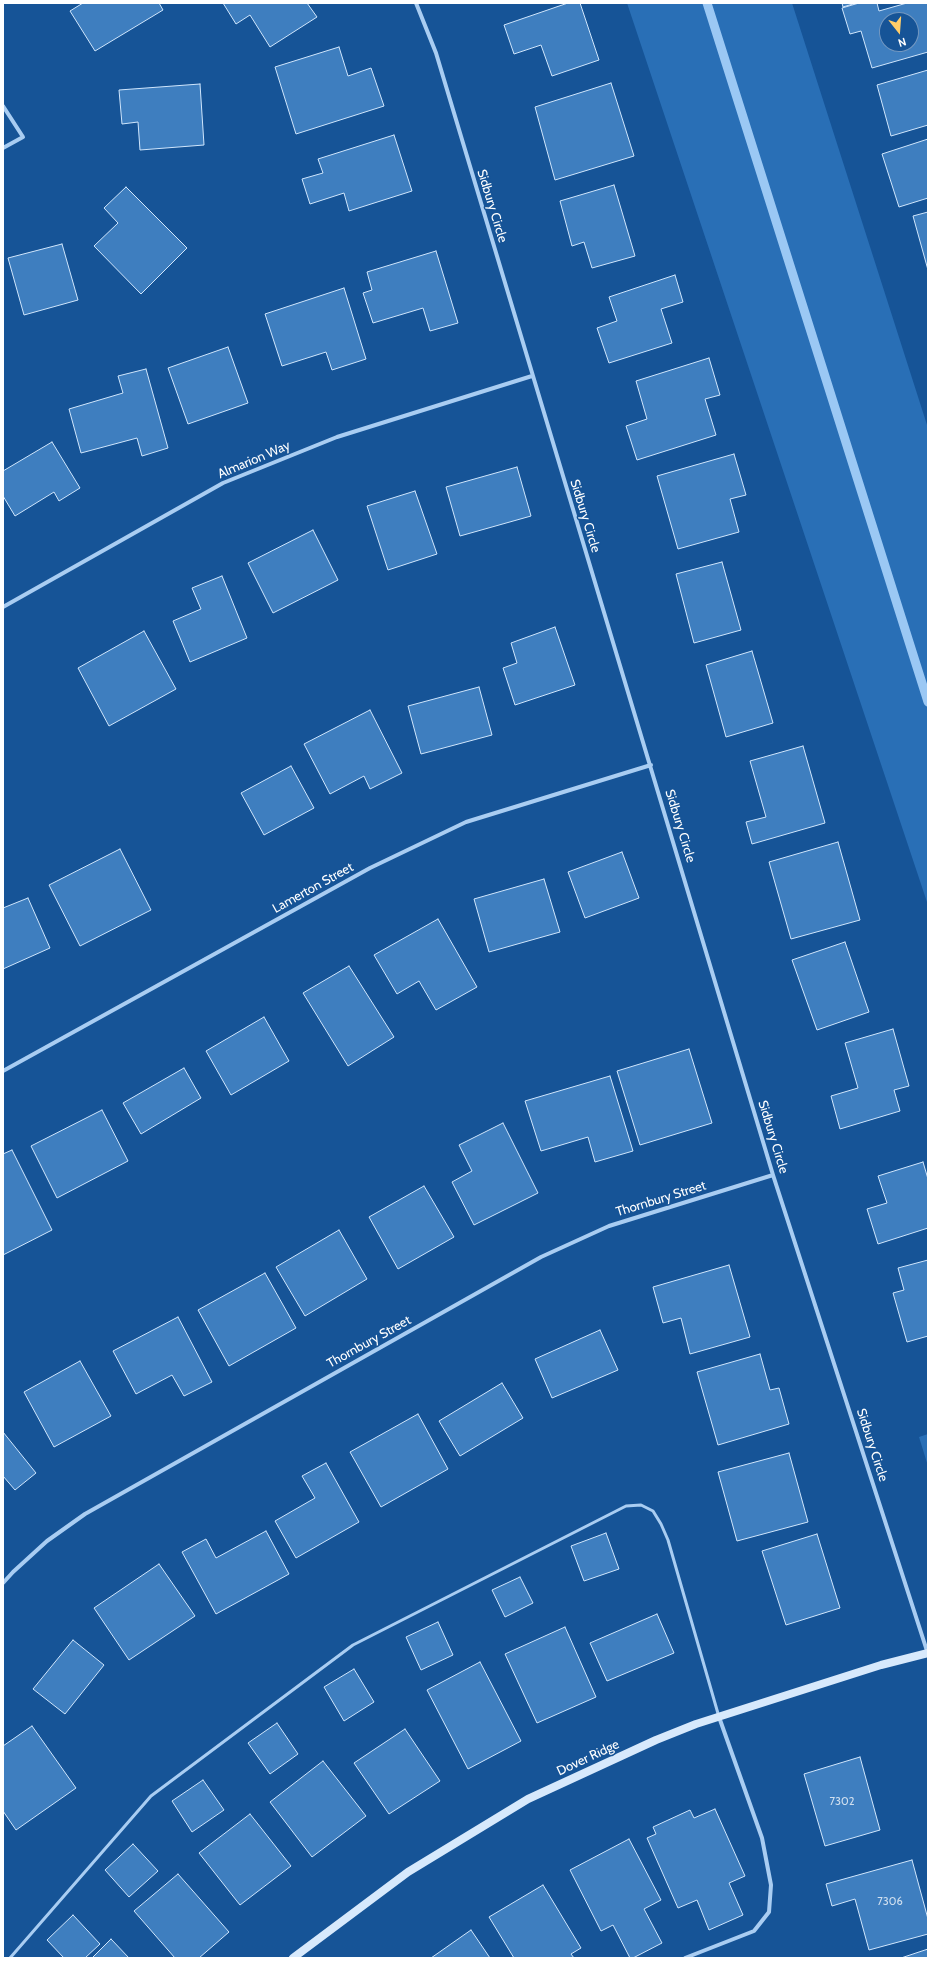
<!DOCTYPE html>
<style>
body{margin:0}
#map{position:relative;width:931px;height:1961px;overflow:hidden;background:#165497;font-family:Cabin,sans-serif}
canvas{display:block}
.frame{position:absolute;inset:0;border:4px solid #fff;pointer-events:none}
.north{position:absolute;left:879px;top:12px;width:40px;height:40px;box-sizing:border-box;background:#165497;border:1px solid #7398c1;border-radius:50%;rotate:163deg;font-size:11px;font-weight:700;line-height:16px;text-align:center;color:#fff}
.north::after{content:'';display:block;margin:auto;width:14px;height:18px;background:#ffcd69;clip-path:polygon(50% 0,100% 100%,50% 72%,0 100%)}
</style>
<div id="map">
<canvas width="931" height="1961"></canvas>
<div class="frame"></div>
<div class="north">N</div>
</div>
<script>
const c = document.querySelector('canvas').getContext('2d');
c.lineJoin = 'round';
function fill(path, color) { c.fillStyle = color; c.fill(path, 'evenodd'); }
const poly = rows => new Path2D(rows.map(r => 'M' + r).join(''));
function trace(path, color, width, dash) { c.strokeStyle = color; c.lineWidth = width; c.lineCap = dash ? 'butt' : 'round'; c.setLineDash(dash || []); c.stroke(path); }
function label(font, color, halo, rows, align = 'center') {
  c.font = font + ' Cabin,sans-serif'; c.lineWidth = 3; c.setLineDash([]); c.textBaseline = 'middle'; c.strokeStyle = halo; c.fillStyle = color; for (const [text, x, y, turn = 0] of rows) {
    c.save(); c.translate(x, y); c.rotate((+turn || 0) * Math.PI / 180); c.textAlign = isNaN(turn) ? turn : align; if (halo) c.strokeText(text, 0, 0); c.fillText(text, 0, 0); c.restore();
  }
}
fill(poly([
 [627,3,792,3,928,428,928,905],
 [928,1434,928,1466,919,1437]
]), '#296fb6');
trace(poly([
 [707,3,928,702]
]), '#9bc8f4', 9);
const building = poly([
 [83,3,159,3,163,10,95,51,70,11,83,3],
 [223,3,307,3,317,17,270,47,250,15,236,24,223,3],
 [568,3,580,3,599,60,552,76,541,45,514,54,504,25,568,3],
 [842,3,856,3,843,7,842,3],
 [859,3,877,3,879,11,907,3,928,3,928,52,872,68,861,31,850,34,842,8,859,3],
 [887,20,911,20,911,44,887,44,887,20],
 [339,47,348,76,371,68,384,106,296,134,275,67,339,47],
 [928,70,928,125,891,136,877,85,928,70],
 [611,83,634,156,555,180,535,107,611,83],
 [200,84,204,145,140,150,138,122,122,124,119,90,200,84],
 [394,135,412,191,349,211,344,193,310,204,302,179,323,173,318,159,394,135],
 [928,139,928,198,899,207,882,154,928,139],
 [614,185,635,256,592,268,584,242,572,246,560,201,614,185],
 [126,187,187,248,141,294,94,246,118,223,104,208,126,187],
 [928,212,928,270,913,216,928,212],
 [62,244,78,300,24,315,8,258,62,244],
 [436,251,458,323,430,331,423,308,373,323,363,293,372,290,367,272,436,251],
 [675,275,683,302,661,309,672,343,609,363,597,328,617,321,609,297,675,275],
 [344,288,366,359,332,370,326,352,282,366,265,314,344,288],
 [228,347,248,403,188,424,168,368,228,347],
 [709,358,720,395,705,399,716,435,637,460,626,426,647,419,636,381,709,358],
 [146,369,168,448,142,456,137,438,81,453,69,409,123,393,118,376,146,369],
 [52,442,80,488,59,501,54,492,15,516,3,496,3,471,52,442],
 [734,454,746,495,730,499,739,532,678,549,657,476,734,454],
 [517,467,531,516,460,536,446,487,517,467],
 [415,491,437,554,388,570,367,506,415,491],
 [313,530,338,580,273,613,248,563,313,530],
 [722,562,741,630,694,643,676,574,722,562],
 [222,576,247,638,190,662,173,621,201,609,192,588,222,576],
 [555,627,575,685,515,705,503,668,517,663,511,643,555,627],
 [144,631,176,689,109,726,78,668,144,631],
 [752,651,773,723,726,737,706,665,752,651],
 [479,687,492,735,421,754,408,706,479,687],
 [370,710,402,773,370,789,364,776,330,794,304,744,370,710],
 [803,746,825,823,752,844,746,822,766,817,750,761,803,746],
 [291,766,314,808,264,835,241,793,291,766],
 [838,842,860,920,791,939,769,862,838,842],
 [120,849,151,910,80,946,49,885,120,849],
 [622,852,639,898,585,918,568,872,622,852],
 [544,879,560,932,489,952,474,899,544,879],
 [28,898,50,948,3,969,3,908,28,898],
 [438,919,477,987,436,1010,419,981,397,994,374,955,438,919],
 [845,942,869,1012,817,1030,792,960,845,942],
 [349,966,394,1037,348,1066,303,993,349,966],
 [264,1017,289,1061,231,1095,206,1051,264,1017],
 [893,1029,909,1086,894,1090,900,1111,840,1129,831,1096,858,1088,845,1043,893,1029],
 [689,1049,712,1123,640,1145,617,1071,689,1049],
 [184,1068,201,1098,141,1134,123,1103,184,1068],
 [610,1076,633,1151,595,1162,588,1137,541,1151,525,1101,610,1076],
 [102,1110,128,1161,57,1198,31,1146,102,1110],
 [503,1123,538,1193,474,1225,452,1182,472,1171,459,1145,503,1123],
 [12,1150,52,1230,3,1255,3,1154,12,1150],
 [923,1162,928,1179,928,1228,878,1244,867,1209,887,1203,878,1176,923,1162],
 [424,1186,454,1237,398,1269,369,1217,424,1186],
 [339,1230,367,1279,305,1316,276,1267,339,1230],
 [928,1260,928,1336,907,1342,893,1293,904,1290,898,1268,928,1260],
 [729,1265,750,1337,690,1354,681,1318,663,1323,653,1287,729,1265],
 [265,1273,296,1328,229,1366,198,1310,265,1273],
 [178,1317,212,1382,184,1396,172,1375,136,1394,113,1351,178,1317],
 [600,1330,618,1370,552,1398,535,1359,600,1330],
 [760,1354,770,1390,779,1388,789,1424,718,1445,697,1372,760,1354],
 [80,1361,111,1416,54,1447,24,1392,80,1361],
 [502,1383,523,1418,460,1456,439,1421,502,1383],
 [418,1414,448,1469,381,1507,350,1452,418,1414],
 [3,1432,36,1473,15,1490,3,1476,3,1432],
 [789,1453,808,1522,737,1541,718,1472,789,1453],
 [326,1463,359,1522,296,1558,275,1521,315,1498,302,1476,326,1463],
 [266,1531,289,1574,216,1614,182,1552,206,1539,216,1558,266,1531],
 [606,1533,619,1569,584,1581,571,1546,606,1533],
 [817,1534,840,1608,786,1625,762,1551,817,1534],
 [159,1564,195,1616,129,1660,94,1608,159,1564],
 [520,1577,533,1603,505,1617,492,1590,520,1577],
 [657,1614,674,1653,607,1681,590,1643,657,1614],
 [438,1622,453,1655,421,1670,406,1637,438,1622],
 [565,1627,596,1697,537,1723,505,1654,565,1627],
 [73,1640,104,1665,65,1714,33,1689,73,1640],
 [480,1662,521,1741,468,1769,427,1690,480,1662],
 [354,1669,374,1702,344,1721,324,1687,354,1669],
 [277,1723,298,1754,270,1774,248,1743,277,1723],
 [32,1726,76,1788,16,1830,3,1811,3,1746,32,1726],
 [405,1729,440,1781,389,1814,354,1763,405,1729],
 [860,1757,880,1830,825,1846,804,1774,860,1757],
 [323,1761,366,1816,312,1857,270,1802,323,1761],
 [203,1780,224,1810,192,1832,172,1801,203,1780],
 [715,1809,745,1876,729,1883,743,1915,709,1930,697,1900,678,1908,647,1838,656,1834,653,1827,690,1810,694,1818,715,1809],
 [250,1814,291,1866,240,1905,199,1853,250,1814],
 [629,1839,661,1900,644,1909,662,1943,633,1958,630,1958,613,1925,601,1931,570,1870,629,1839],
 [133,1844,158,1871,129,1897,105,1870,133,1844],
 [912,1860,928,1919,928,1934,869,1950,855,1899,832,1906,826,1884,912,1860],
 [178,1874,229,1932,199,1958,175,1958,134,1911,178,1874],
 [543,1885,581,1948,571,1954,574,1958,514,1958,489,1917,543,1885],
 [73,1915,100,1944,85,1958,64,1958,47,1940,73,1915],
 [471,1930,490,1958,431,1958,471,1930],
 [111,1939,129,1958,92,1958,111,1939],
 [928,1949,928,1958,901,1958,928,1949]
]);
fill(building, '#3e7ebf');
trace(building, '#d0e6fc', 1);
trace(poly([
 [10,1958,151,1796,353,1645,626,1506,641,1505,653,1511,661,1524,668,1540,719,1717]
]), '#a9cdf2', 3);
trace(poly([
 [416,3,436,53,773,1175,928,1654],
 [3,106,23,137,3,148],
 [3,607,223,483,337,437,532,376],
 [3,1071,370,868,466,822,651,765],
 [3,1583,13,1572,47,1541,85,1514,541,1257,609,1226,773,1175],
 [685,1958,754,1931,769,1912,771,1885,762,1838,719,1717]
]), '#a9cdf2', 4);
trace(poly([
 [293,1958,408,1872,528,1799,656,1740,696,1724,881,1665,928,1653]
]), '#d7e9fc', 8);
label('11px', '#cfdfef', null, [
 ["7302",842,1802],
 ["7306",890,1902]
]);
label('13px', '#fff', '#165497', [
 ["Sidbury Circle",492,206,73],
 ["Almarion Way",254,460,-23],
 ["Sidbury Circle",585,516,73],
 ["Sidbury Circle",680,826,73],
 ["Lamerton Street",313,888,-29],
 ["Sidbury Circle",773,1137,73],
 ["Thornbury Street",661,1199,-17],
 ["Thornbury Street",369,1342,-29],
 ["Sidbury Circle",872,1445,72],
 ["Dover Ridge",588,1758,-25]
]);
</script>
